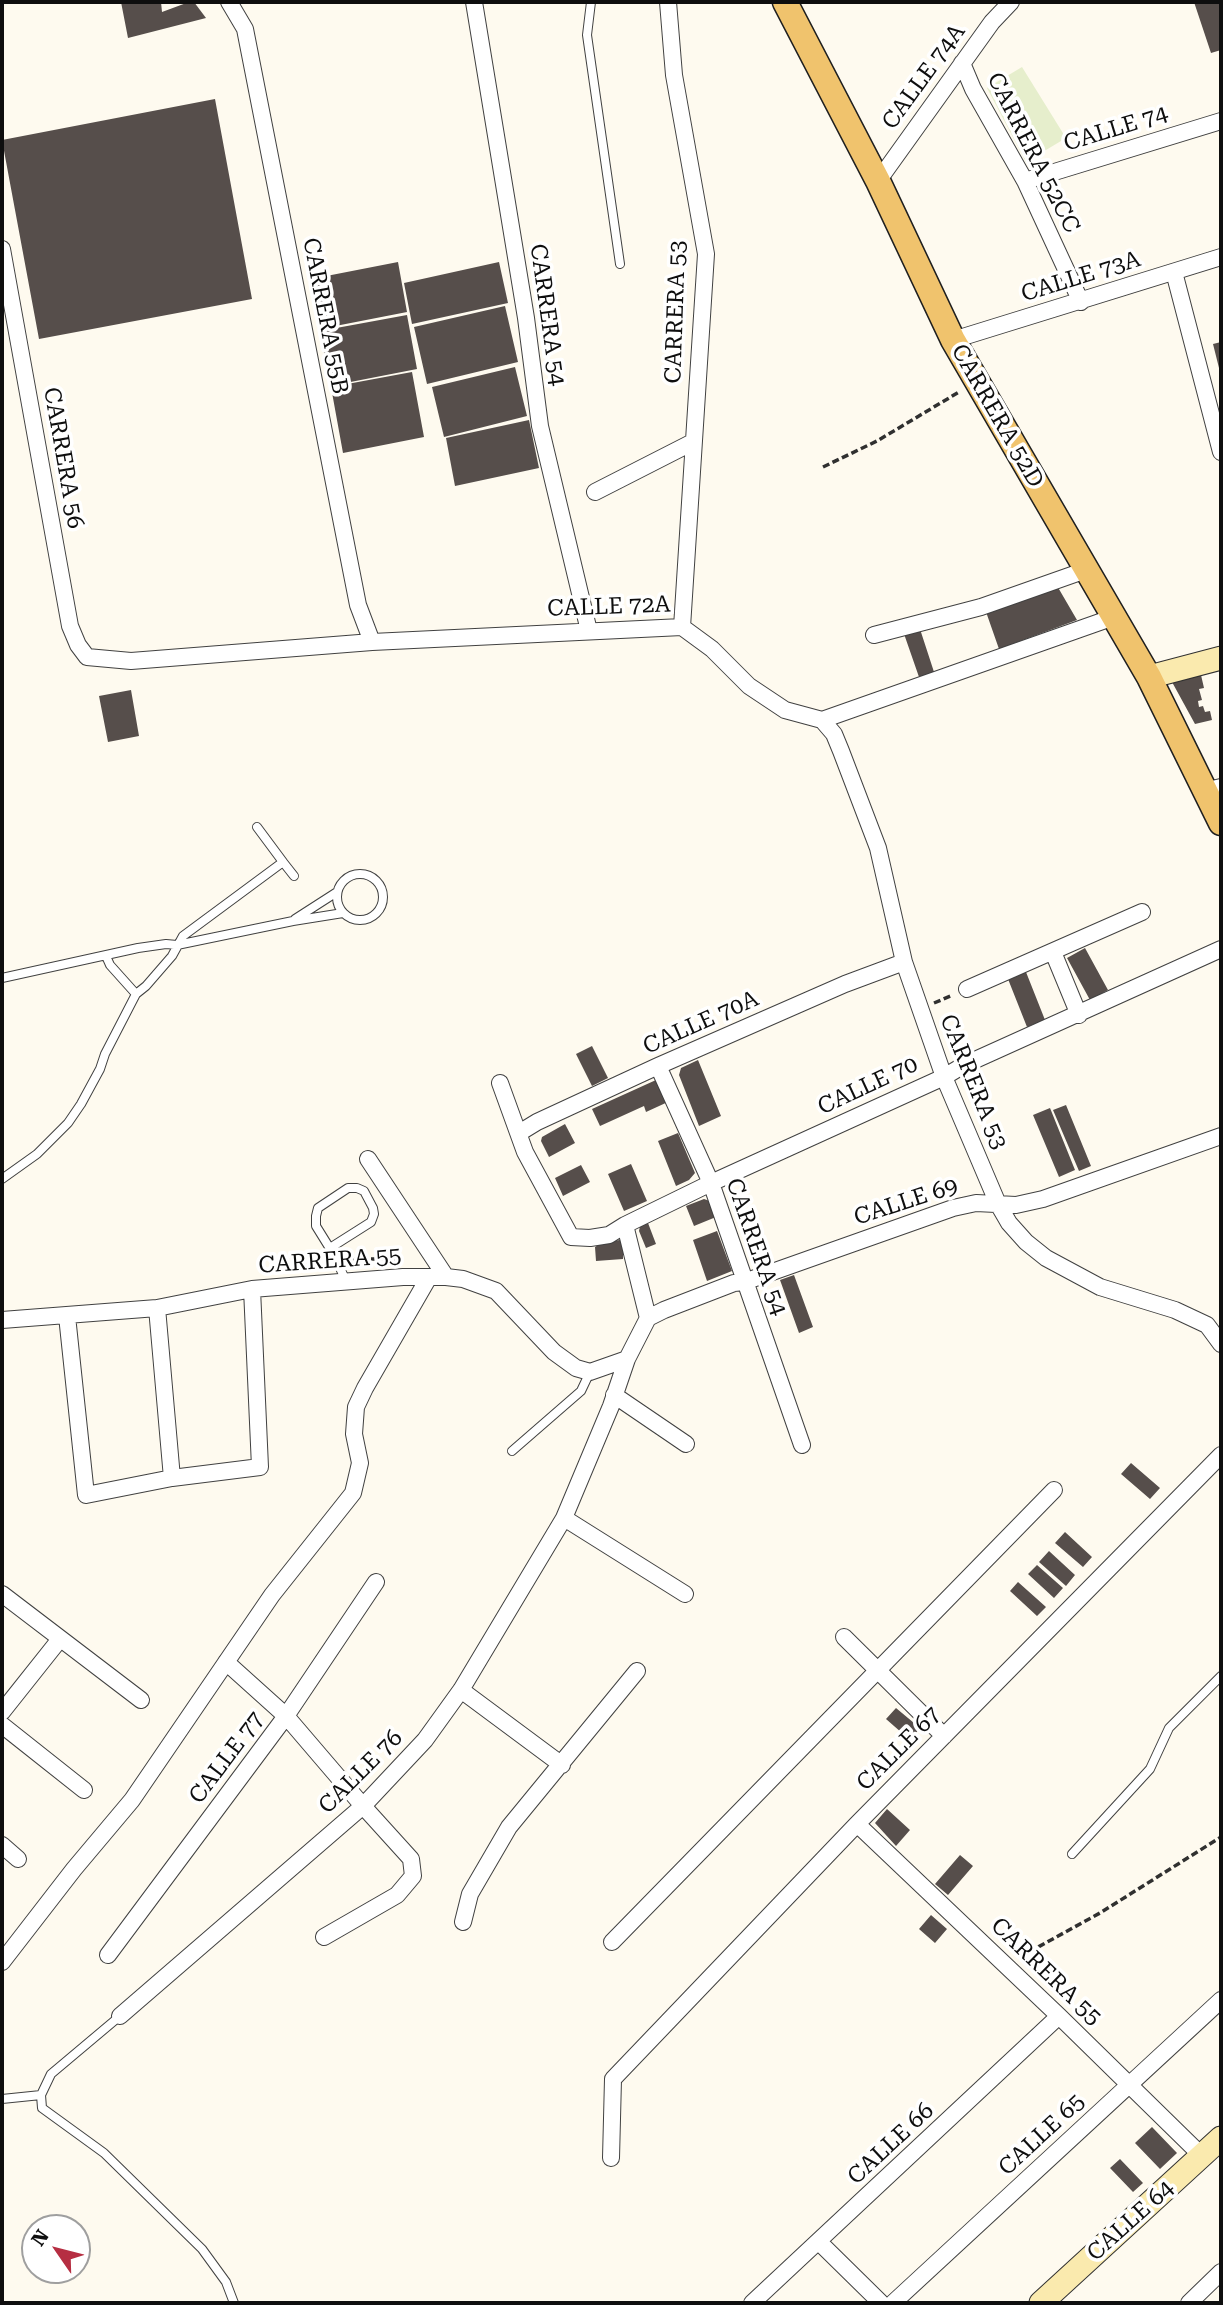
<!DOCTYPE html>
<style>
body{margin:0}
#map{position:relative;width:1223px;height:2305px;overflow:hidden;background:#fefaef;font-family:"Roboto Serif",serif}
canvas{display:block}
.frame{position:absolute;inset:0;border:4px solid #0e0e0e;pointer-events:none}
.north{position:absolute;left:21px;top:2214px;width:70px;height:70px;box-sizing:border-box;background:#fff;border:2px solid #9f9f9f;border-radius:50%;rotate:305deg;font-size:19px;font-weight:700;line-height:28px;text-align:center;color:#0e0e0e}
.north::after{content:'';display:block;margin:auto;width:24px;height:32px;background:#b62e42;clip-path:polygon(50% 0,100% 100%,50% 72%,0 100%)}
</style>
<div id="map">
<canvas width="1223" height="2305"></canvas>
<div class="frame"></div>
<div class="north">N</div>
</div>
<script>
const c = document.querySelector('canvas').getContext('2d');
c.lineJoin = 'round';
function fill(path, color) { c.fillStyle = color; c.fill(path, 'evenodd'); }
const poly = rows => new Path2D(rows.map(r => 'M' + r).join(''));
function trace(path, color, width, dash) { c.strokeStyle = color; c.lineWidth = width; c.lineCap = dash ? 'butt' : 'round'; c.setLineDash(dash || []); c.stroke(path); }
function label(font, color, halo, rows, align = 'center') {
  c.font = font + ' "Roboto Serif",serif'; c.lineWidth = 7; c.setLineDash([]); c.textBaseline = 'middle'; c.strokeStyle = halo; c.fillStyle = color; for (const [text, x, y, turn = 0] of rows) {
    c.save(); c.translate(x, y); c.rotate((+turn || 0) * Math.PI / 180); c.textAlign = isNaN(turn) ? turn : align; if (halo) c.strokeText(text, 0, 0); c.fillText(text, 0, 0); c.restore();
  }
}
fill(poly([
 [1022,67,1066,138,1026,162,987,88]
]), '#e6eecc');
fill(poly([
 [121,2,161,2,162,12,189,2,194,2,206,18,128,38],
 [1194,2,1221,2,1221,50,1211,53],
 [215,99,252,299,39,339,2,140],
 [398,262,407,312,320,329,311,279],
 [499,262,508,303,412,324,404,283],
 [505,306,518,362,427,384,414,327],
 [407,315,417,369,330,386,320,331],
 [1221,342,1221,372,1220,372,1213,344],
 [515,367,527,416,444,437,432,387],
 [412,372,424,437,343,453,331,387],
 [529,420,539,468,455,486,446,438],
 [1056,584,1077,620,999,649,985,609],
 [919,626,934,672,919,677,903,631],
 [1201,675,1204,688,1199,689,1202,700,1198,701,1199,707,1203,706,1205,712,1210,711,1212,720,1195,724,1172,682],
 [131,690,139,736,108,742,99,696],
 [1085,948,1108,990,1090,1000,1067,958],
 [1026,972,1045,1020,1027,1027,1008,979],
 [592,1046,608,1078,592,1086,576,1054],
 [698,1060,721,1116,699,1126,679,1075,681,1068],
 [656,1080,670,1101,646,1112,644,1106,600,1126,592,1109],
 [1066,1105,1091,1166,1079,1171,1053,1110],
 [1050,1108,1075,1170,1059,1177,1033,1115],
 [565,1124,575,1143,549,1157,541,1141,542,1137],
 [678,1133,695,1173,689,1180,676,1186,658,1141],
 [631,1164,647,1201,624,1211,608,1174],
 [581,1165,590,1182,563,1196,555,1178],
 [704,1199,710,1201,716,1217,694,1226,686,1206],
 [648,1223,656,1244,646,1248,639,1231,640,1226],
 [717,1231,732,1271,707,1281,693,1240],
 [620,1240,623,1242,623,1259,596,1261,595,1247,603,1242],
 [794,1275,813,1327,799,1333,780,1280],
 [1131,1463,1160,1488,1150,1499,1121,1474],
 [1065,1532,1092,1557,1083,1567,1055,1543],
 [1049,1551,1075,1575,1066,1586,1039,1562],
 [1037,1565,1063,1588,1054,1598,1028,1574],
 [1018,1582,1046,1607,1037,1616,1010,1591],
 [896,1708,920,1728,910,1740,886,1719],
 [887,1809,910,1830,896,1846,875,1823],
 [960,1855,973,1866,948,1895,935,1884],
 [931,1915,947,1929,935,1943,919,1929],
 [1152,2127,1177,2153,1160,2169,1135,2143],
 [1120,2159,1143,2183,1133,2192,1110,2168]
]), '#564e4b');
const lane = poly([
 [591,2,587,35,620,264],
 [283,862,294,876],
 '337 897a23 23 0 1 1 46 0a23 23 0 1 1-46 0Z',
 [295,919,337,892],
 [106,956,110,965,136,994],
 [2,978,138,948,166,944,177,945,293,921,343,913],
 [2,1179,37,1154,68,1123,81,1104,100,1069,105,1054,136,994,146,986,172,956,183,936,283,862,257,827],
 [330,1248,371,1222,374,1214,373,1208,364,1191,357,1188,348,1188,318,1208,316,1216,316,1226,334,1255,346,1281],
 [512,1451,581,1391,590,1372],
 [1072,1854,1150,1769,1169,1728,1221,1676],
 [120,2016,51,2074,41,2095,42,2108,104,2153,202,2249,226,2282,234,2303],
 [2,2099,41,2095]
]);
const street = poly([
 [229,2,245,29,358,605,372,642],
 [474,2,526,318,540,426,589,631],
 [668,2,674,75,706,254,682,627],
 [962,63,973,89,1025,181,1081,302],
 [878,181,992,22,1011,2],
 [1025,181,1221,121],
 [2,249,70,626,78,645,87,657,131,661,372,642,682,627,712,649,749,686,785,710,822,720,1114,617],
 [1174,272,1221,452],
 [953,340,1221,257],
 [595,492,693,442],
 [874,635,981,607,1086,570],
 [822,720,834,734,841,751,878,848,904,962,944,1077,998,1204,1009,1223,1026,1242,1046,1258,1100,1287,1175,1310,1207,1325,1221,1344],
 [1204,791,1221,787],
 [1053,952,1079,1015],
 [967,989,1142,912],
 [658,1066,711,1183,802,1445],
 [500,1083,525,1152,571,1237,590,1238,609,1235,625,1225,711,1183,944,1077,964,1065,1221,949],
 [519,1133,537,1122,658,1066,845,984,904,962],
 [368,1159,446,1277],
 [625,1225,648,1318],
 [157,1308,172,1478],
 [67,1316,86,1495,172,1478,260,1467,252,1289],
 [648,1318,664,1310,734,1283,744,1282,953,1208,976,1203,1016,1205,1043,1199,1221,1136],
 [2,1320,157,1308,252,1289,403,1277,446,1277,463,1279,496,1291,554,1352,576,1368,590,1372,627,1359],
 [614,1395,686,1444],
 [564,1518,685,1594],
 [2,1594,141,1700],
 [844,1637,944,1736],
 [226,1662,286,1716,363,1806,411,1859,413,1876,397,1895,324,1937],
 [461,1690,562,1765],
 [2,1712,60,1639],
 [2,1725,84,1790],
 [857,1824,1059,2016,1202,2156],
 [2,1845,18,1859],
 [463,1922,470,1894,509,1827,637,1671],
 [612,1942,1054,1490],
 [108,1955,286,1716,376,1582],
 [2,1962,74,1869,132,1800,272,1595,353,1493,360,1463,354,1434,356,1407,365,1388,429,1277],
 [120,2016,363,1806,425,1740,461,1690,564,1518,611,1406,627,1359,648,1318],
 [611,2158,613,2079,857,1824,1221,1455],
 [819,2242,881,2303],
 [752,2303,1059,2016],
 [893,2303,1221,2000],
 [1189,2303,1221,2272]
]);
const secondary = poly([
 [1149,677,1221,658],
 [1041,2303,1221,2138]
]);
const primary = poly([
 [785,2,878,181,953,340,1149,677,1221,823]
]);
trace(lane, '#414141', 10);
trace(street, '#414141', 18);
trace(secondary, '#303030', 25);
trace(primary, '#1f1f1f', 27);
trace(poly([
 [823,467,877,441,959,392],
 [934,1003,953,995],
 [350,1259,398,1259],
 [1020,1957,1100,1913,1221,1837]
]), '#303030', 3.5, [7, 3.5]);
trace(lane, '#fff', 8);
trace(street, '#fff', 16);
trace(secondary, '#faeaae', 23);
trace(primary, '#f0c36d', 24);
label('23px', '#0e0e0e', '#fff', [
 ["CALLE 74A",924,77,-54],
 ["CALLE 74",1116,129,-17],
 ["CARRERA 52CC",1033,153,63],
 ["CALLE 73A",1081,277,-17],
 ["CARRERA 53",676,312,-88],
 ["CARRERA 54",547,315,82],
 ["CARRERA 55B",325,316,79],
 ["CARRERA 52D",997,416,60],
 ["CARRERA 56",63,458,80],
 ["CALLE 72A",609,607,-2],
 ["CALLE 70A",701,1023,-24],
 ["CARRERA 53",973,1082,68],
 ["CALLE 70",868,1086,-25],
 ["CALLE 69",906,1202,-18],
 ["CARRERA 54",756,1247,71],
 ["CARRERA 55",330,1261,-4],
 ["CALLE 67",899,1749,-45],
 ["CALLE 77",227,1758,-53],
 ["CALLE 76",361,1772,-45],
 ["CARRERA 55",1046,1972,44],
 ["CALLE 65",1042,2135,-43],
 ["CALLE 66",891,2144,-43],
 ["CALLE 64",1131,2221,-42]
]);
</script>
